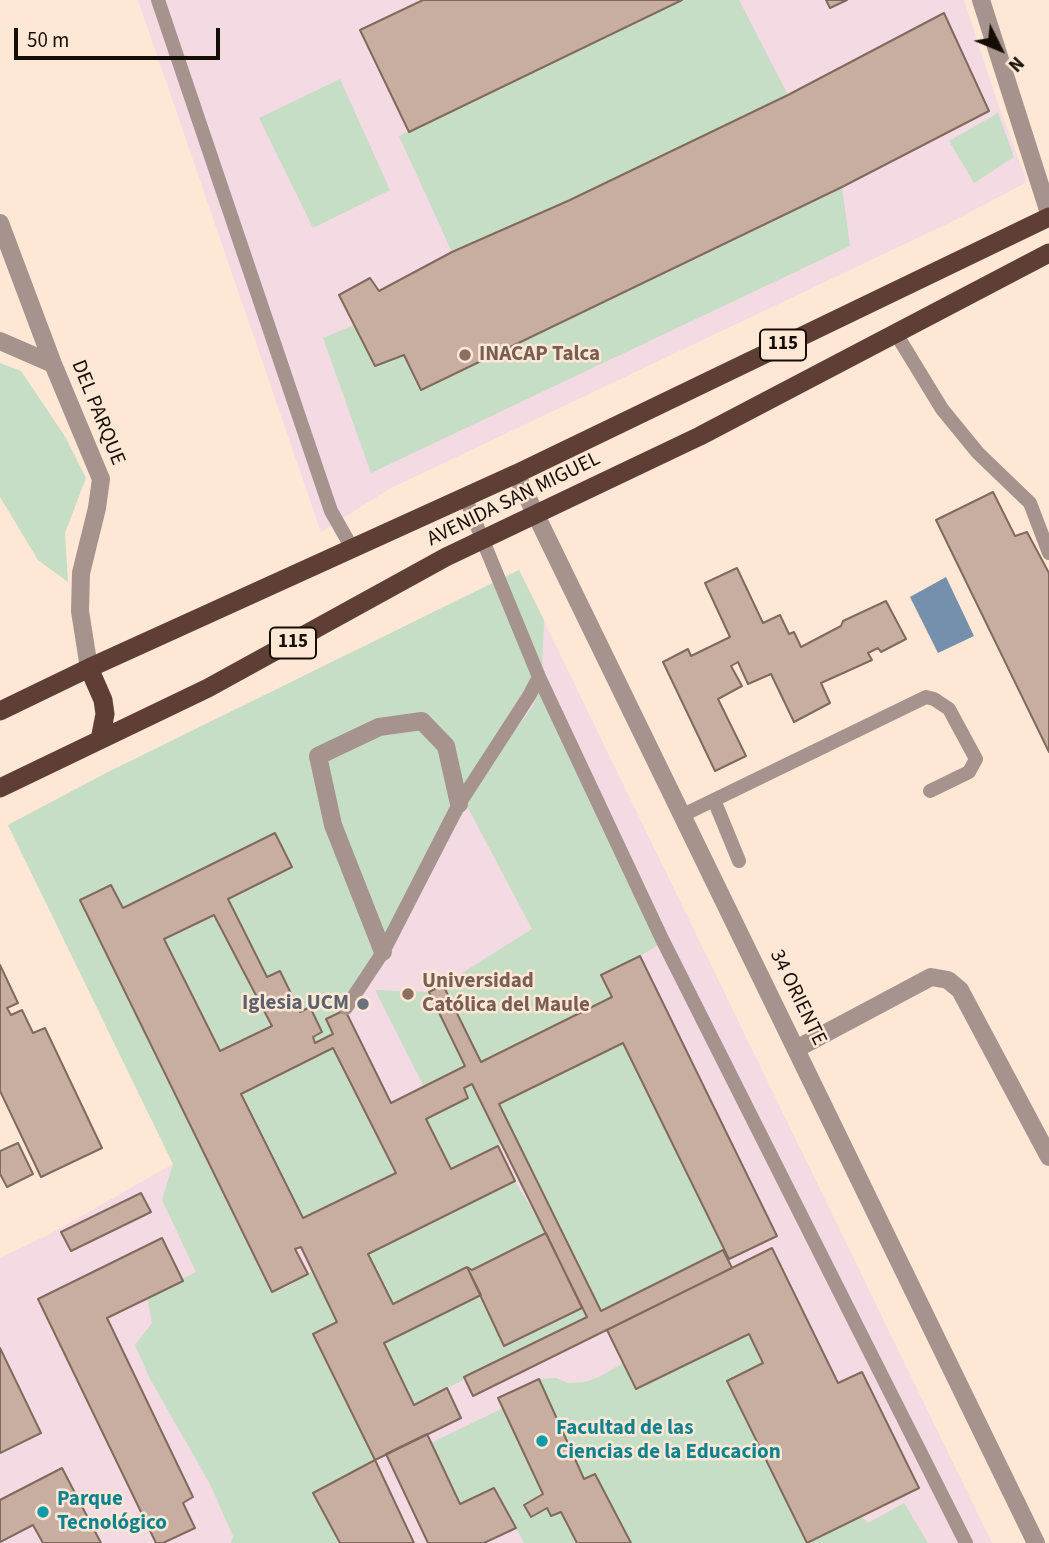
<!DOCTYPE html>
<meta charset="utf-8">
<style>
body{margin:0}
#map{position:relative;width:1049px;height:1543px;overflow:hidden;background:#fee7d4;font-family:"Source Sans 3",sans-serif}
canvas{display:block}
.north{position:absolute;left:965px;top:14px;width:70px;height:70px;-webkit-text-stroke:5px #fee7d4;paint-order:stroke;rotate:133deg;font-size:19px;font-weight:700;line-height:28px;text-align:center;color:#150e07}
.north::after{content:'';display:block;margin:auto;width:24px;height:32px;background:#150e07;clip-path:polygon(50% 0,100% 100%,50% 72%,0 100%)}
.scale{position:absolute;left:14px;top:28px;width:206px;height:32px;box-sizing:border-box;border:4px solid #150e07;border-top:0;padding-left:9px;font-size:21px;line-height:24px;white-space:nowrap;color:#150e07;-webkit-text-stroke:5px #fee7d4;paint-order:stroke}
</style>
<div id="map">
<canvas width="1049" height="1543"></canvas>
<div class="north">N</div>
<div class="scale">50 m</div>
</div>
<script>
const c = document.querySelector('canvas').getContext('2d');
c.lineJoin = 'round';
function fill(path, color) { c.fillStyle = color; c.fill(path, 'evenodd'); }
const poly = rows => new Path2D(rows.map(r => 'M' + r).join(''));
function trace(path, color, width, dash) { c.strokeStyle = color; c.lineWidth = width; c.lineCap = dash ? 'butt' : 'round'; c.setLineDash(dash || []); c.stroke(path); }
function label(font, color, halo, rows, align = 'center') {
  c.font = font + ' "Source Sans 3",sans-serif'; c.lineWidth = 5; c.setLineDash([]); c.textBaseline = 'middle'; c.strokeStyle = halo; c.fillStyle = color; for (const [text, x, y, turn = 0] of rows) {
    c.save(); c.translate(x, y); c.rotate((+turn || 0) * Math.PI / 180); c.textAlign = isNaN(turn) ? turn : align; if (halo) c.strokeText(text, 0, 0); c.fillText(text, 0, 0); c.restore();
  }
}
fill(poly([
 [138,0,964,0,998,104,1027,182,953,221,389,489,321,532],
 [519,570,992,1543,0,1543,0,1258,50,1234,173,1164,8,825,106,773]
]), '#f4dae2');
fill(poly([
 [682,0,739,0,788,95,570,200,452,252,399,136],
 [340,79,390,190,313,228,259,118],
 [998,113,1014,157,974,183,949,141],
 [842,187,850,246,371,473,323,338,354,325,375,366,404,355,421,390],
 [0,363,21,371,66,438,86,478,65,533,68,582,38,560,0,497],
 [519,570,544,620,542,677,508,740,533,706,541,686,668,939,640,956,612,997,481,1062,443,985,532,929,467,806,386,953,379,951,345,1010,326,1019,333,1034,315,1043,313,1037,322,1032,310,1007,300,1012,280,971,267,977,228,899,292,867,275,833,123,908,111,885,80,901,272,1291,287,1287,313,1271,337,1322,313,1335,375,1460,313,1493,340,1543,231,1543,233,1536,210,1484,150,1379,135,1345,152,1323,147,1296,196,1272,162,1200,173,1164,8,825,106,773],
 [214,915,272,1026,220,1051,164,939],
 [375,990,429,992,465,1066,424,1087],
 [623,1043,729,1259,723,1250,601,1311,499,1104],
 [333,1048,396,1173,303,1218,241,1094],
 [472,1084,502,1144,451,1169,426,1119,468,1098,464,1088],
 [515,1181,546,1233,472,1270,467,1267,393,1304,368,1254],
 [481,1295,504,1346,582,1308,587,1317,414,1405,384,1343],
 [749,1334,763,1363,727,1381,807,1543,631,1543,595,1474,584,1479,539,1379,556,1378,568,1383,585,1382,599,1377,623,1363,636,1389],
 [503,1408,543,1494,524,1505,531,1517,547,1508,551,1516,561,1512,577,1543,524,1543,494,1488,460,1504,431,1443],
 [904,1503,928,1543,807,1543,861,1516,868,1523]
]), '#c6dec5');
fill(poly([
 [946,577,974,636,938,653,910,597]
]), '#7590ad');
const building = poly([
 [423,0,682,0,409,132,360,30,423,0],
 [826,0,847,0,830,8,826,0],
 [944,13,989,111,842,187,421,390,404,355,375,366,339,295,370,278,379,291,452,252,570,200,788,95,944,13],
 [993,492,1015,536,1027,532,1049,573,1049,752,936,520,993,492],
 [737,568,763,623,780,615,789,634,794,632,801,647,841,626,843,621,886,601,906,639,881,652,878,648,868,653,872,660,821,683,830,703,794,722,771,674,748,684,738,662,731,666,742,686,718,699,746,756,715,771,663,662,688,649,691,656,730,637,705,583,737,568],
 [275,833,292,867,228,899,267,977,280,971,300,1012,310,1007,322,1032,313,1037,315,1043,333,1034,326,1019,345,1010,391,1103,465,1066,429,992,443,985,481,1062,612,997,601,975,640,956,777,1236,729,1259,623,1043,499,1104,601,1311,723,1250,732,1268,473,1396,464,1377,587,1317,472,1084,464,1088,468,1098,426,1119,451,1169,498,1146,515,1181,368,1254,393,1304,467,1267,481,1295,384,1343,414,1405,447,1388,461,1418,375,1460,313,1334,337,1322,301,1247,295,1249,308,1274,272,1292,80,900,111,885,123,908,275,833],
 [214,915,272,1026,220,1051,164,939,214,915],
 [333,1048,396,1173,303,1218,241,1094,333,1048],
 [0,965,18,1003,7,1008,11,1015,22,1010,33,1033,45,1028,102,1148,41,1177,0,1091,0,965],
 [18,1143,33,1174,7,1187,0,1174,0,1151,18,1143],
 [141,1193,151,1212,71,1251,61,1232,141,1193],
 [546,1233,582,1308,504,1346,467,1267,472,1270,546,1233],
 [162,1238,183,1281,107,1318,193,1497,183,1503,195,1528,163,1543,156,1543,38,1299,162,1238],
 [772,1248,838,1383,862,1372,919,1488,807,1543,727,1381,763,1363,749,1334,636,1389,607,1330,772,1248],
 [0,1348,41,1433,0,1453,0,1348],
 [539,1379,584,1479,595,1474,631,1543,577,1543,561,1512,551,1516,547,1508,531,1517,524,1505,543,1494,498,1398,539,1379],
 [427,1434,460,1504,494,1488,516,1528,484,1543,428,1543,386,1454,427,1434],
 [375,1460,414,1543,340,1543,313,1493,375,1460],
 [62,1468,101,1543,43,1543,33,1525,0,1542,0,1500,62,1468]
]);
fill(building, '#c8aea0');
trace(building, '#816a5d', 2);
trace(poly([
 [158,0,331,511,352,548],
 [895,332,942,409,978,453,1030,503,1049,553],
 [465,497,539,677,662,939,966,1543],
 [714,800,739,861],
 [683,815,926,697,934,699,949,709,976,759,969,772,930,791],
 [346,1008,383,952,459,804,529,696,539,677]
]), '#a6938e', 14);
trace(poly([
 [383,952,333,825,318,756,379,727,422,721,446,746,459,804]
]), '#a6938e', 18);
trace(poly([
 [0,223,53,364,101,479,97,508,81,573,80,611,89,668],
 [0,341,53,364],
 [796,1049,931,977,948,980,960,990,1049,1157]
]), '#a6938e', 18);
trace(poly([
 [981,0,1049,213],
 [516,474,1036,1543]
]), '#a6938e', 18);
trace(poly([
 [89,668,103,700,105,714,100,740],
 [0,711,89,668,516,474,1049,217],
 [0,788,208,688,446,557,700,436,1049,253]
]), '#5f3e36', 19);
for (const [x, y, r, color] of [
 [465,355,7,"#8d6e63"],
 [408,994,7,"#8d6e63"],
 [363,1004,7,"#6b7280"],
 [542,1441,7,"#0f9aa8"],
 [43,1512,7,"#0f9aa8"]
]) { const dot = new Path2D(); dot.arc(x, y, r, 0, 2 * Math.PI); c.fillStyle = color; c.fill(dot); trace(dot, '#fee7d4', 2.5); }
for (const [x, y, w] of [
 [783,345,46],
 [293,643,46]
]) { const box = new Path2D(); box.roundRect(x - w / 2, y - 15.5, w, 31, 5); c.fillStyle = '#fee7d4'; c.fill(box); trace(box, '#150e07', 2); }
label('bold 19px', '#150e07', null, [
 ["115",783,345],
 ["115",293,643]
]);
label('bold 21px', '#785e54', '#fee7d4', [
 ["INACAP Talca",479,355],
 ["Universidad",422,982],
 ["Católica del Maule",422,1006]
], 'left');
label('21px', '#150e07', '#fee7d4', [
 ["DEL PARQUE",97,413,68],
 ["AVENIDA SAN MIGUEL",514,500,-26],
 ["34 ORIENTE",797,998,64]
]);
label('bold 21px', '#5b616d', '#fee7d4', [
 ["Iglesia UCM",349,1004]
], 'right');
label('bold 21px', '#0d838f', '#fee7d4', [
 ["Facultad de las",556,1429],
 ["Ciencias de la Educacion",556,1453],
 ["Parque",57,1500],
 ["Tecnológico",57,1524]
], 'left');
</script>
